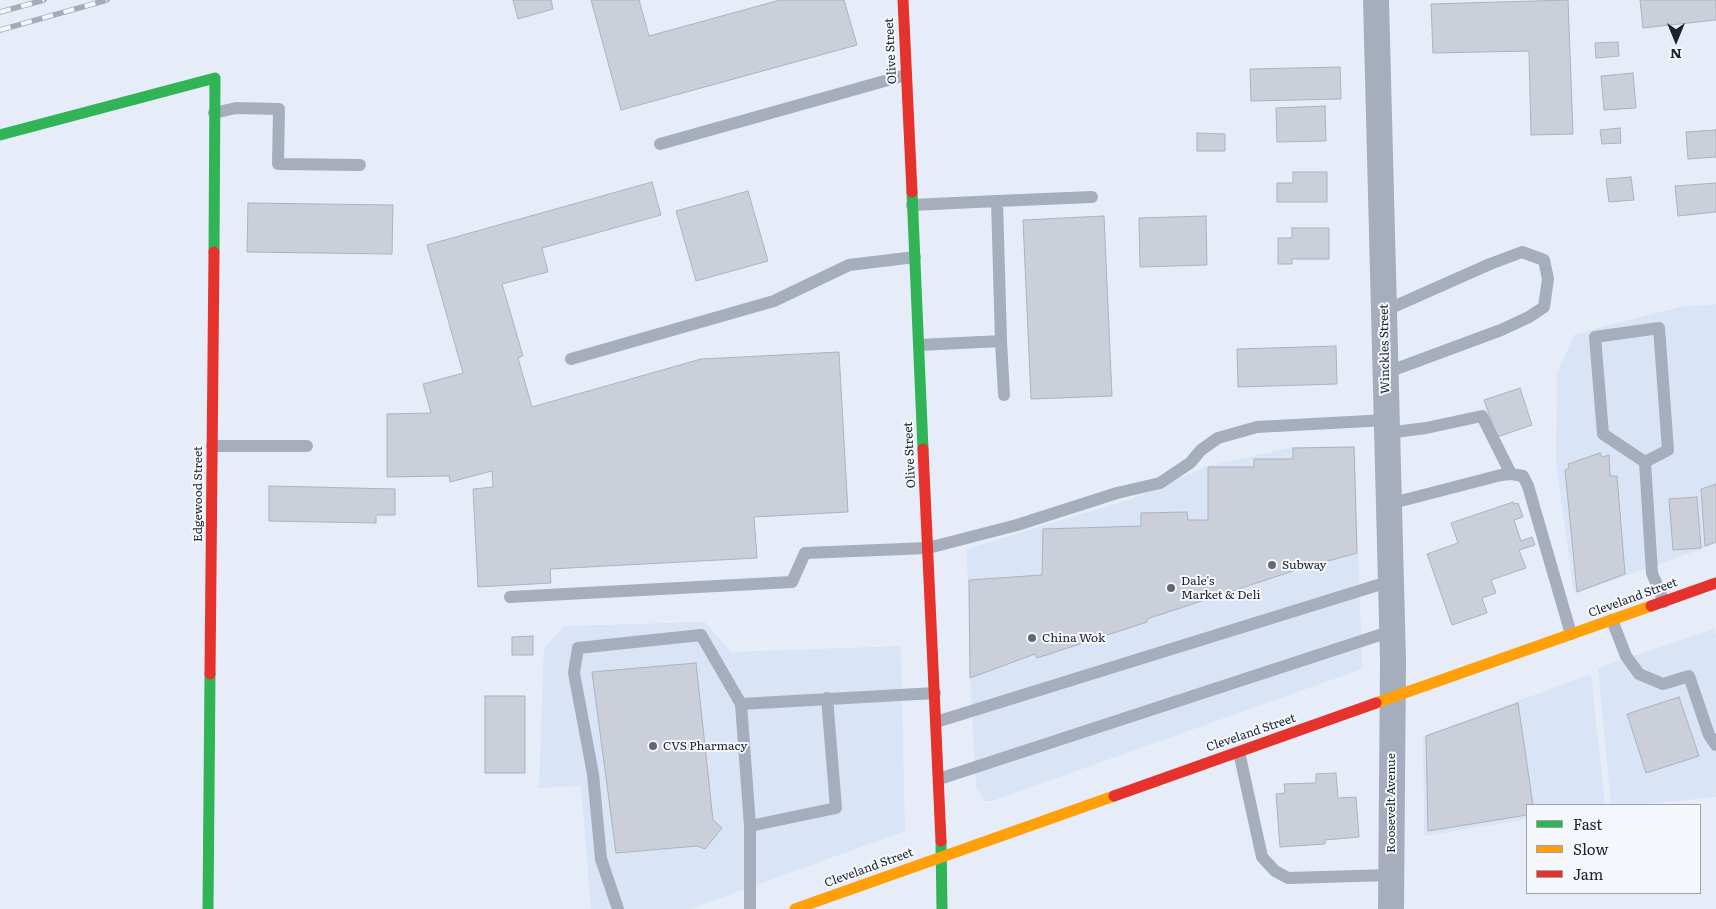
<!DOCTYPE html>
<style>
body{margin:0}
#map{position:relative;width:1716px;height:909px;overflow:hidden;background:#e7edf8;font-family:Literata,serif}
canvas{display:block}
.legend{position:absolute;left:1526px;top:804px;width:175px;height:90px;box-sizing:border-box;background:#f4f7fc;border:1px solid #9ea1a8;margin:0;padding:6px 9px;list-style:none;font-size:15px;color:#1d212a}
.legend li{display:flex;align-items:center;gap:10px;height:25px}
.legend b{width:25px;border:1px solid #9ea1a8}
.north{position:absolute;left:1651px;top:15px;width:50px;height:50px;-webkit-text-stroke:4px #f4f7fc;paint-order:stroke;rotate:180deg;font-size:14px;font-weight:700;line-height:20px;text-align:center;color:#1d212a}
.north::after{content:'';display:block;margin:auto;width:18px;height:22px;background:#1d212a;clip-path:polygon(50% 0,100% 100%,50% 72%,0 100%)}
</style>
<div id="map">
<canvas width="1716" height="909"></canvas>
<ul class="legend">
<li><b style="height:6px;background:#30b455"></b>Fast</li>
<li><b style="height:6px;background:#ff9f0a"></b>Slow</li>
<li><b style="height:6px;background:#e5322d"></b>Jam</li>
</ul>
<div class="north">N</div>
</div>
<script>
const c = document.querySelector('canvas').getContext('2d');
c.lineJoin = 'round';
function fill(path, color) { c.fillStyle = color; c.fill(path, 'evenodd'); }
const poly = rows => new Path2D(rows.map(r => 'M' + r).join(''));
function trace(path, color, width, dash) { c.strokeStyle = color; c.lineWidth = width; c.lineCap = dash ? 'butt' : 'round'; c.setLineDash(dash || []); c.stroke(path); }
function label(font, color, halo, rows, align = 'center') {
  c.font = font + ' Literata,serif'; c.lineWidth = 4; c.setLineDash([]); c.textBaseline = 'middle'; c.strokeStyle = halo; c.fillStyle = color; for (const [text, x, y, turn = 0] of rows) {
    c.save(); c.translate(x, y); c.rotate((+turn || 0) * Math.PI / 180); c.textAlign = isNaN(turn) ? turn : align; if (halo) c.strokeText(text, 0, 0); c.fillText(text, 0, 0); c.restore();
  }
}
fill(poly([
 [1716,304,1716,544,1574,594,1556,462,1557,373,1575,334,1680,307],
 [1355,446,1362,669,992,801,985,801,976,787,970,679,967,549,1134,498,1208,466,1293,447],
 [705,622,731,652,901,646,905,831,690,909,591,909,581,786,539,788,544,648,564,626],
 [1714,629,1716,636,1716,797,1638,805,1611,805,1598,668],
 [1591,674,1605,805,1527,805,1527,819,1424,836,1423,736]
]), '#dae4f7');
const building = poly([
 [513,0,551,0,553,9,518,19,513,0],
 [591,0,639,0,649,36,780,0,844,0,857,45,621,110,591,0],
 [1568,0,1573,134,1531,135,1529,51,1433,53,1431,4,1568,0],
 [1640,0,1716,0,1716,20,1643,28,1640,0],
 [1618,42,1619,56,1596,58,1595,43,1618,42],
 [1340,67,1341,99,1251,101,1250,69,1340,67],
 [1633,73,1636,108,1604,110,1601,76,1633,73],
 [1325,106,1326,141,1277,142,1276,108,1325,106],
 [1620,128,1621,143,1602,144,1600,130,1620,128],
 [1716,130,1716,157,1688,159,1686,132,1716,130],
 [1197,133,1225,134,1225,151,1197,151,1197,133],
 [1293,172,1327,172,1327,202,1277,202,1277,183,1293,183,1293,172],
 [1631,177,1634,200,1609,202,1606,179,1631,177],
 [652,182,661,215,542,248,548,272,502,284,523,356,518,358,532,407,701,359,839,352,848,512,754,517,757,558,550,569,551,583,478,587,473,489,493,487,492,471,450,482,449,476,387,477,387,414,431,413,423,384,463,373,427,245,652,182],
 [1716,183,1716,212,1678,216,1675,186,1716,183],
 [748,191,768,261,696,281,676,211,748,191],
 [248,203,393,205,392,254,247,252,248,203],
 [1104,216,1112,396,1031,399,1023,220,1104,216],
 [1206,216,1207,265,1140,267,1139,218,1206,216],
 [1292,228,1329,228,1329,259,1292,259,1292,264,1278,264,1278,238,1292,238,1292,228],
 [1336,346,1337,384,1238,387,1237,349,1336,346],
 [1520,388,1532,425,1497,437,1484,400,1520,388],
 [1354,447,1357,553,1296,570,1147,619,1147,622,1037,658,1035,654,970,678,969,580,1042,575,1043,529,1141,526,1141,513,1187,512,1188,520,1208,520,1208,467,1254,467,1254,459,1293,459,1293,448,1354,447],
 [1600,453,1602,457,1609,455,1610,476,1617,476,1625,574,1577,592,1565,470,1569,468,1568,464,1600,453],
 [1716,484,1716,542,1705,546,1701,489,1716,484],
 [269,486,395,489,395,515,376,515,376,523,269,521,269,486],
 [1697,497,1701,548,1673,550,1669,499,1697,497],
 [1513,502,1514,504,1518,503,1523,517,1514,520,1521,541,1532,537,1535,545,1519,550,1526,568,1491,580,1496,593,1482,598,1487,613,1452,625,1427,554,1458,543,1451,523,1513,502],
 [533,636,533,655,512,655,512,637,533,636],
 [696,663,713,820,722,828,705,849,697,846,616,853,592,672,696,663],
 [485,696,525,696,525,773,485,773,485,696],
 [1679,697,1699,756,1646,773,1627,714,1679,697],
 [1518,703,1533,805,1527,805,1527,815,1428,831,1426,736,1518,703],
 [1336,773,1338,798,1356,797,1359,837,1325,840,1325,844,1280,847,1276,794,1285,793,1284,784,1316,783,1316,774,1336,773]
]);
fill(building, '#cacfd9');
trace(building, '#adb2bb', 1);
trace(poly([
 [214,113,236,108,279,109,278,164,360,165],
 [660,144,906,75],
 [912,205,997,201],
 [1384,311,1490,264,1522,252,1544,260,1548,279,1544,307,1529,317,1501,330,1385,373],
 [1001,341,997,201,1092,197],
 [919,345,1001,341,1004,395],
 [571,359,774,301,849,265,915,257],
 [1387,433,1426,428,1482,416,1511,474],
 [212,446,307,446],
 [1645,462,1668,450,1659,328,1595,337,1603,434,1645,462,1652,573,1664,602],
 [1389,504,1501,475,1511,474,1523,476,1528,486,1571,634],
 [510,597,792,582,805,553,928,548,1017,525,1117,493,1160,483,1190,463,1201,450,1218,438,1257,427,1387,420],
 [1612,620,1626,656,1639,674,1663,684,1689,676,1709,735,1716,745],
 [741,704,935,693],
 [936,722,1391,581],
 [1239,752,1262,857,1275,871,1288,878,1391,875],
 [939,779,1392,631],
 [618,909,601,859,593,774,574,673,578,648,701,635,741,704,750,826],
 [750,909,750,826,836,808,827,698]
]), '#a6adbc', 12);
trace(poly([
 [1376,0,1393,661,1391,909]
]), '#a6adbc', 26);
trace(poly([
 [0,135,215,78,214,252],
 [912,192,923,449],
 [941,841,942,909],
 [208,909,210,674]
]), '#30b455', 11);
trace(poly([
 [1376,703,1651,606],
 [795,909,1114,796]
]), '#ff9f0a', 11);
trace(poly([
 [903,0,912,192],
 [923,449,941,841],
 [1651,606,1716,583],
 [210,674,214,252],
 [1114,796,1376,703]
]), '#e5322d', 11);
const rail = poly([
 [0,12,44,0],
 [0,30,107,0]
]);
trace(rail, '#a6acb7', 5.5);
trace(rail, '#f4f7fc', 4, [11]);
for (const [x, y, r, color] of [
 [1272,565,5,"#646872"],
 [1171,588,5,"#646872"],
 [1032,638,5,"#646872"],
 [653,746,5,"#646872"]
]) { const dot = new Path2D(); dot.arc(x, y, r, 0, 2 * Math.PI); c.fillStyle = color; c.fill(dot); trace(dot, '#f4f7fc', 2); }
label('12px', '#1d212a', '#f4f7fc', [
 ["Olive Street",891,51,-93],
 ["Winckles Street",1385,349,-91],
 ["Olive Street",910,455,-93],
 ["Edgewood Street",198,494,-90],
 ["Cleveland Street",1633,598,-20],
 ["Cleveland Street",1251,733,-19],
 ["Roosevelt Avenue",1391,803,-90],
 ["Cleveland Street",869,868,-20]
]);
label('12px', '#1d212a', '#f4f7fc', [
 ["Subway",1282,565],
 ["Dale's",1181,581],
 ["Market & Deli",1181,595],
 ["China Wok",1042,638],
 ["CVS Pharmacy",663,746]
], 'left');
</script>
